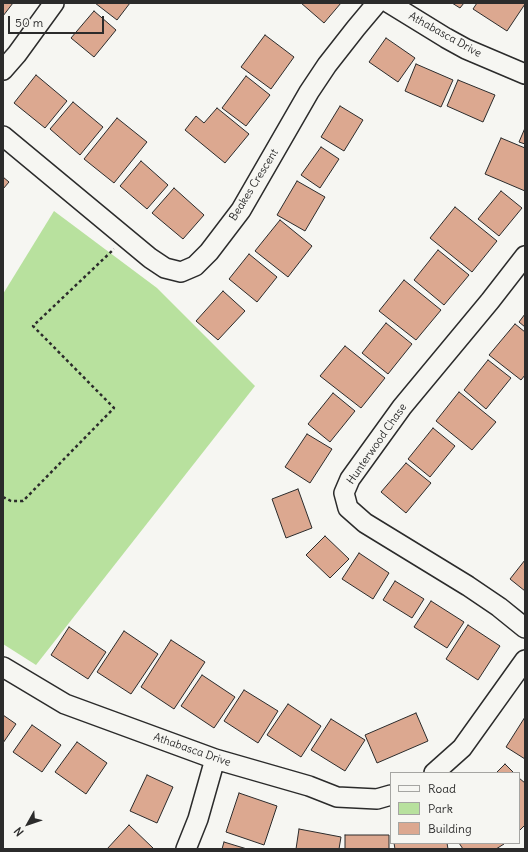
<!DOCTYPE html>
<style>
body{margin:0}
#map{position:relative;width:528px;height:852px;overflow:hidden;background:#f6f6f2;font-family:Delius,sans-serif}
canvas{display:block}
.frame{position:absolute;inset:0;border:4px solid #2b2b2b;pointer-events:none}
.legend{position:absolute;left:390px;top:772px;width:130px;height:72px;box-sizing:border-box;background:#f6f6f2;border:1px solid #a5a5a2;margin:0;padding:5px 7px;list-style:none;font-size:12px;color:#2b2b2b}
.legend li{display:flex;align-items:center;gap:8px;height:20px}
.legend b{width:20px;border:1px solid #a5a5a2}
.north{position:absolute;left:8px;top:804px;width:40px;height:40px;-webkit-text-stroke:3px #f6f6f2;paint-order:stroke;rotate:230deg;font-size:11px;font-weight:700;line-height:16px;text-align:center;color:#2b2b2b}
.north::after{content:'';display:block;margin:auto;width:14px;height:18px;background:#2b2b2b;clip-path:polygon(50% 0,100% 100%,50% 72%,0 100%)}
.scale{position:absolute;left:8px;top:16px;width:96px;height:18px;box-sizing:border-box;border:2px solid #2b2b2b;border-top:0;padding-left:5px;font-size:12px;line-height:14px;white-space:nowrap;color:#2b2b2b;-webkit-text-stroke:3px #f6f6f2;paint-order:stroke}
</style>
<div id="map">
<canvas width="528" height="852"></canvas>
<div class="frame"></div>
<ul class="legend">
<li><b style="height:5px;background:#f6f6f2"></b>Road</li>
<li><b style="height:11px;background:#b8e19e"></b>Park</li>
<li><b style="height:11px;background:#dca890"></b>Building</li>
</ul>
<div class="north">N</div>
<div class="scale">50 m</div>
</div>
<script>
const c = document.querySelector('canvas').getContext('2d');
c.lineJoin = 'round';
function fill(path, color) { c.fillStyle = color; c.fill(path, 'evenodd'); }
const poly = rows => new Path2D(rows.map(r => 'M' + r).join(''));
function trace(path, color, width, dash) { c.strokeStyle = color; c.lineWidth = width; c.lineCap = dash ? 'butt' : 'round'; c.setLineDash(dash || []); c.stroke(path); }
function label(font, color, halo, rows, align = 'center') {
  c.font = font + ' Delius,sans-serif'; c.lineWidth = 3; c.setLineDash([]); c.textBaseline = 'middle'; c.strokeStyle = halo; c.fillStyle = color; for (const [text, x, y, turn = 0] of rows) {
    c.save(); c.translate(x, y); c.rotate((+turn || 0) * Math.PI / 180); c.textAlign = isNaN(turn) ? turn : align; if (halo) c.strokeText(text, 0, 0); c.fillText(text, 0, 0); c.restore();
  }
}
fill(poly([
 [54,211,157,288,255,386,36,665,3,644,3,294]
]), '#b8e19e');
const building = poly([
 [3,3,13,3,3,16,3,3],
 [95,3,130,3,117,20,95,3],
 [301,3,341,3,324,23,301,3],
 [452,3,464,3,460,8,452,3],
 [477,3,525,3,525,4,507,31,473,9,477,3],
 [94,11,116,30,94,57,71,38,94,11],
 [265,35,294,57,271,89,241,67,265,35],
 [386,38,415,58,398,82,369,62,386,38],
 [416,64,453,80,441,107,405,91,416,64],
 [36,75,67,101,45,128,14,103,36,75],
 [246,76,270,95,246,126,222,108,246,76],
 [458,80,495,95,483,122,447,106,458,80],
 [73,102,103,127,80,155,50,129,73,102],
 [340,106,363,120,344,151,321,137,340,106],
 [217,108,249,134,225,163,185,130,196,116,204,123,217,108],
 [117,118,147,142,114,183,84,159,117,118],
 [525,128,525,144,519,142,525,128],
 [501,138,525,148,525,191,485,174,501,138],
 [321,147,339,159,320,188,301,175,321,147],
 [141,161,168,185,147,209,120,186,141,161],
 [3,177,9,182,3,189,3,177],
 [297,181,325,197,305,231,277,215,297,181],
 [174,188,204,215,183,239,152,213,174,188],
 [501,191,522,208,499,236,478,219,501,191],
 [455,207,497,241,472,272,430,238,455,207],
 [280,220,312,246,288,277,255,251,280,220],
 [438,250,469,275,444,305,414,280,438,250],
 [249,254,277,277,257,302,229,279,249,254],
 [404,280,441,310,416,340,379,311,404,280],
 [223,291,245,311,218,340,196,321,223,291],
 [525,314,525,327,519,322,525,314],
 [386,323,412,344,388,374,362,353,386,323],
 [515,324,525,332,525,375,521,380,489,355,515,324],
 [345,346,385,378,361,408,320,376,345,346],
 [488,360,511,378,486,409,464,390,488,360],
 [459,392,496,422,472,450,436,421,459,392],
 [333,393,355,411,330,442,308,424,333,393],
 [433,428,455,446,430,477,408,459,433,428],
 [307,434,332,449,310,483,285,467,307,434],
 [406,463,431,483,406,513,381,492,406,463],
 [298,489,312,528,286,538,272,499,298,489],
 [325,536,349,559,330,578,306,555,325,536],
 [359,553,389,573,373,599,342,579,359,553],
 [525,560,525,591,510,579,525,560],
 [395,581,424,599,412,618,383,600,395,581],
 [431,601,464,622,447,648,414,627,431,601],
 [468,625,500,646,478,680,446,659,468,625],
 [69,627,106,652,88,679,51,655,69,627],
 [124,631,158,654,131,694,97,672,124,631],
 [171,640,205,662,174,709,141,687,171,640],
 [202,675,235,697,214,728,181,706,202,675],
 [244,690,278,711,258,743,224,721,244,690],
 [288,704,321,726,301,757,267,735,288,704],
 [416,713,428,741,377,763,365,735,416,713],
 [3,715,16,724,3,743,3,715],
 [525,717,525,759,506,747,525,717],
 [331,719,365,740,345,771,311,750,331,719],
 [32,725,61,745,42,772,13,752,32,725],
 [77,742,107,763,86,794,55,772,77,742],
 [505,764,514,773,496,773,505,764],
 [147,775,173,787,157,823,130,811,147,775],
 [519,778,525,783,525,825,520,830,519,829,519,778],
 [239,793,277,806,264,845,226,832,239,793],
 [129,825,153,848,152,849,107,849,129,825],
 [299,829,341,837,339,849,296,849,299,829],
 [345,835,389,835,389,849,345,849,345,835],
 [224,842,247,849,222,849,224,842],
 [394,843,447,843,448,849,395,849,394,843],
 [459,843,503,843,504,844,496,849,463,849,459,843]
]);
fill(building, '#dca890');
trace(building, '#2b2b2b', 1);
const minor = poly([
 [389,3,446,38,466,49,525,74],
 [3,70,17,54,54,3],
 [3,136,150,258,165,268,181,272,195,266,209,252,241,210,309,92,327,65,356,28,377,3],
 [525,256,490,301,402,407,350,479,344,493,348,508,365,523,468,586,499,607,525,628],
 [3,667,65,704,215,759,309,786,337,797,377,799,391,795],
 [434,773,462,748,525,660],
 [186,849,198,819,215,759]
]);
trace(minor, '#2b2b2b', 22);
trace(poly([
 [3,497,11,501,23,501,114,408,33,326,114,249]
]), '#2b2b2b', 2.5, [3, 3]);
trace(minor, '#f6f6f2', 19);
label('11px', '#2b2b2b', '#f6f6f2', [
 ["Athabasca Drive",445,35,29],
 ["Beakes Crescent",254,185,-58],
 ["Hunterwood Chase",377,444,-55],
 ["Athabasca Drive",192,750,19]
]);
</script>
